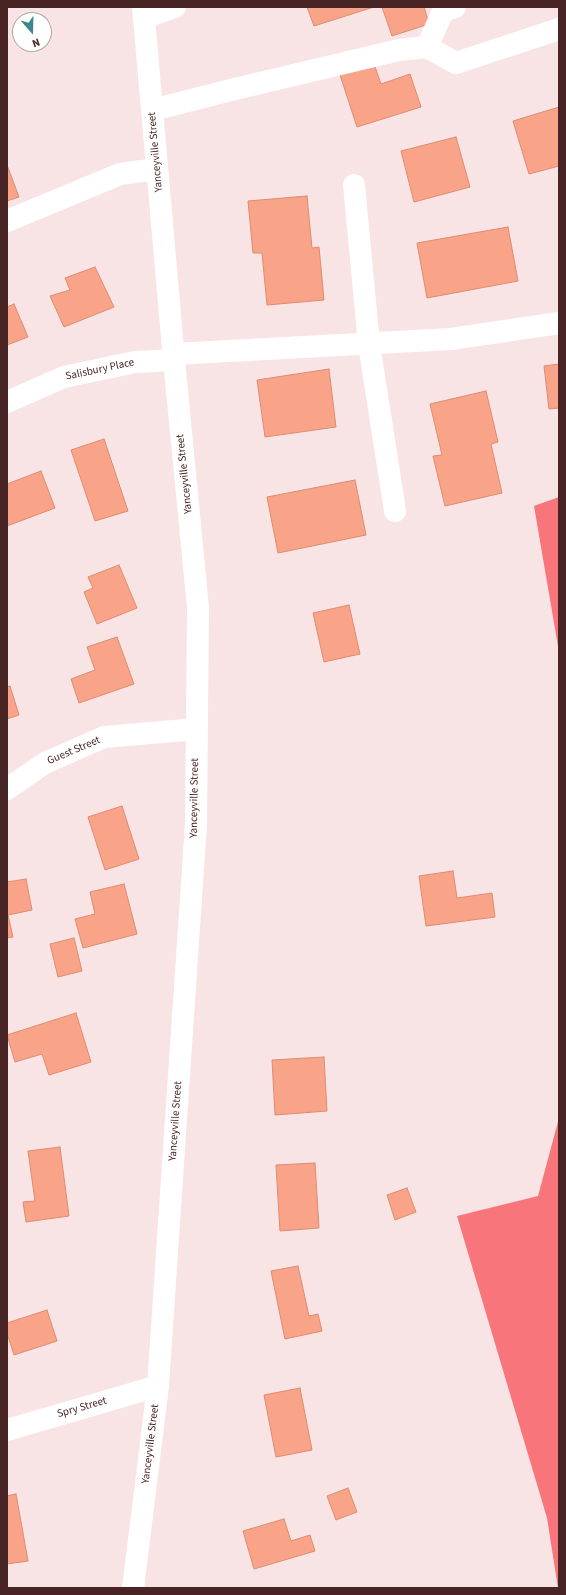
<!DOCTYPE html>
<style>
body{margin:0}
#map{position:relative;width:566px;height:1595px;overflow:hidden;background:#f8e4e4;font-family:"Source Sans 3",sans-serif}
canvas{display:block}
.frame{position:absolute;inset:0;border:8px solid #482425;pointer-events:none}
.north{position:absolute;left:12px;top:12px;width:40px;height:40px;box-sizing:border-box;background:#fff;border:1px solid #b6a7a8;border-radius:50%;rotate:160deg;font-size:11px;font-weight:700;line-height:16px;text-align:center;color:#482425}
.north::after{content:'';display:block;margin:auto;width:14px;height:18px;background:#3f878a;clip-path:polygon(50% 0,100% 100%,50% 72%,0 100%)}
</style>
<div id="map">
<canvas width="566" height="1595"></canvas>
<div class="frame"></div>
<div class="north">N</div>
</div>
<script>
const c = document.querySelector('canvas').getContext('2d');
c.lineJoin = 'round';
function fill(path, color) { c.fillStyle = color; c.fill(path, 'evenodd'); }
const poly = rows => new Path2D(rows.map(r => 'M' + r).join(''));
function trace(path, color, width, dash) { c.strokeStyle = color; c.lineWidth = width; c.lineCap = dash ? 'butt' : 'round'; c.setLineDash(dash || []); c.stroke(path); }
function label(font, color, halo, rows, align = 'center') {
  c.font = font + ' "Source Sans 3",sans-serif'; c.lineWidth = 3.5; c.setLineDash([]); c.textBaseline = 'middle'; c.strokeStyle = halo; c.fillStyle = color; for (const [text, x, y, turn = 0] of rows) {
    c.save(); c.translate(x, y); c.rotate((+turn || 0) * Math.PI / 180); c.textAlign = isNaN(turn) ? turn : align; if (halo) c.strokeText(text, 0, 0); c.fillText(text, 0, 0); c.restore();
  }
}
fill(poly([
 [559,497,559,652,534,506],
 [559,1118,559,1588,558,1588,547,1518,457,1216,538,1196]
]), '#f8757b');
const building = poly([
 [307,7,374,7,314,26,307,7],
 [382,7,424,7,429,24,392,36,382,7],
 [374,64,381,84,410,74,421,107,357,127,340,75,374,64],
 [559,107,559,166,529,174,513,121,559,107],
 [456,137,470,187,414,202,401,151,456,137],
 [7,165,19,197,7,201,7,165],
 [307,196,312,248,319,247,324,300,267,305,262,253,253,253,248,201,307,196],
 [508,227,518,281,427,298,417,243,508,227],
 [95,267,114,307,64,327,50,296,70,290,65,278,95,267],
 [14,304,28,337,7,345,7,307,14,304],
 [559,364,559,408,549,409,544,366,559,364],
 [329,369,336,427,265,437,257,380,329,369],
 [486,391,498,442,491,444,502,493,445,506,433,456,442,455,430,404,486,391],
 [104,439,128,511,95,521,71,450,104,439],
 [41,471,55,508,7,526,7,484,41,471],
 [355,480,366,535,278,553,267,497,355,480],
 [119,565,137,608,97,624,84,592,93,588,88,577,119,565],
 [349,605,360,654,324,662,313,613,349,605],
 [117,637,134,684,79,703,71,679,95,670,87,647,117,637],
 [10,686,19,715,7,719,7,687,10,686],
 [122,806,139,859,105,870,88,817,122,806],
 [453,871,457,898,492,893,495,917,426,926,419,876,453,871],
 [26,879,32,910,8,915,13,937,7,938,7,882,26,879],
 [124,884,137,934,83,948,75,919,95,914,90,892,124,884],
 [74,938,82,971,58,977,50,944,74,938],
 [76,1013,91,1062,49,1075,42,1054,15,1062,7,1035,76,1013],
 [324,1057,327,1111,275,1115,272,1060,324,1057],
 [60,1147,69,1216,26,1222,23,1202,35,1201,28,1151,60,1147],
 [315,1163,319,1228,280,1231,276,1165,315,1163],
 [407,1188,416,1212,395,1220,387,1195,407,1188],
 [298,1266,309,1316,318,1314,322,1331,285,1339,271,1271,298,1266],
 [47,1310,57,1341,14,1355,7,1333,7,1323,47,1310],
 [300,1388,312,1450,276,1457,264,1395,300,1388],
 [348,1488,357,1512,336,1520,327,1496,348,1488],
 [16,1494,28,1561,7,1564,7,1496,16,1494],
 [284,1519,291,1541,310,1535,315,1551,254,1569,243,1531,284,1519]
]);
fill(building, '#f9a488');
trace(building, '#dd8b70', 1);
trace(poly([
 [144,18,175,7],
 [427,47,443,11,455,7],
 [152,110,235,89,399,50,427,47,456,63,559,29],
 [354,185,369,344,395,511],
 [7,221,120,174,157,169],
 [174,354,451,339,559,323],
 [7,402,64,377,135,362,174,360],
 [7,789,45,763,104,737,197,729],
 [7,1430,158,1386]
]), '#fff', 22);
trace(poly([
 [133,1588,158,1386,196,824,198,608,174,360,143,7]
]), '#fff', 22);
label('11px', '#482425', '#fff', [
 ["Yanceyville Street",156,152,-95],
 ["Salisbury Place",100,370,-12],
 ["Yanceyville Street",185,474,-96],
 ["Guest Street",74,751,-23],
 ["Yanceyville Street",195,798,-89],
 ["Yanceyville Street",176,1121,-86],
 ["Spry Street",82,1408,-16],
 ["Yanceyville Street",151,1444,-83]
]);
</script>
